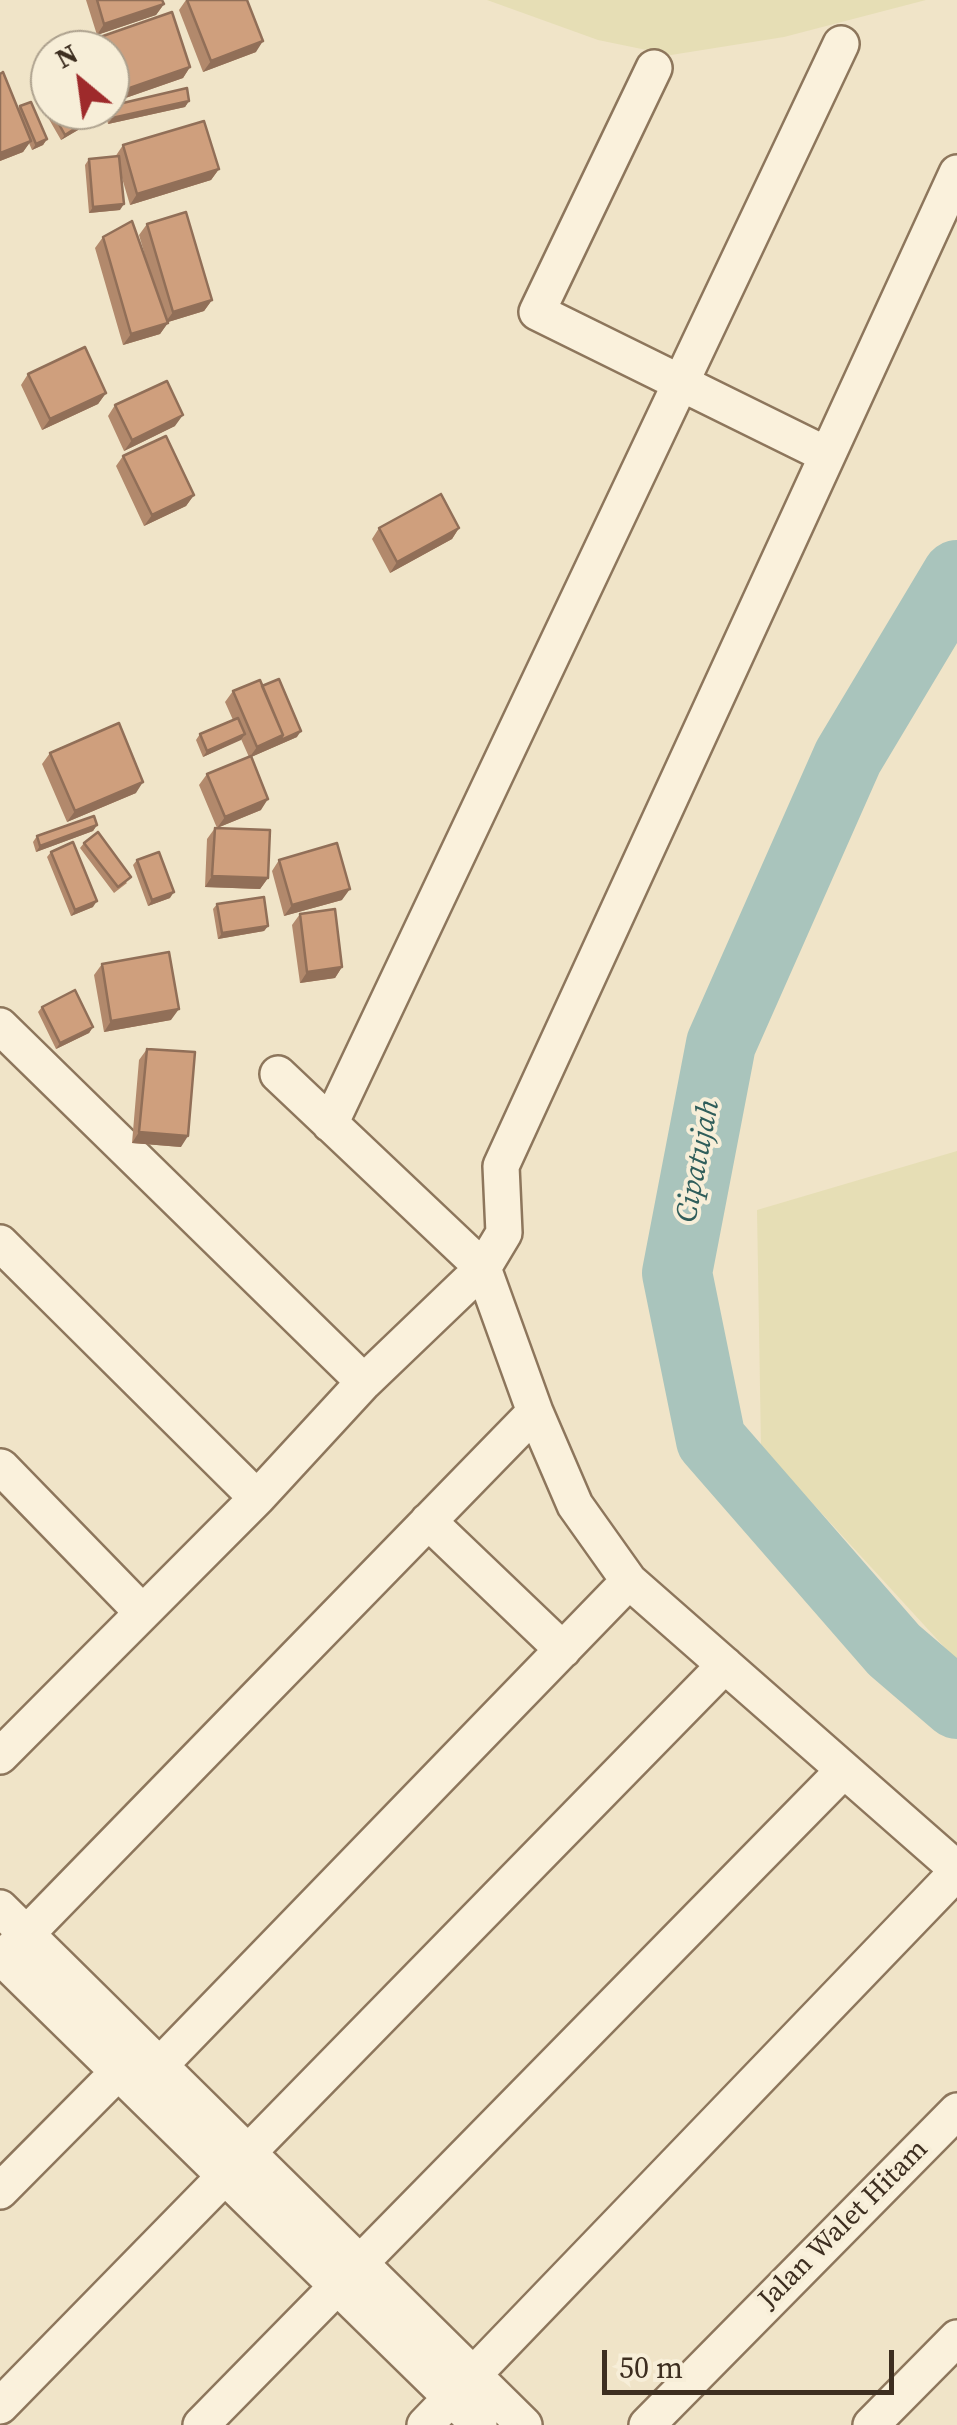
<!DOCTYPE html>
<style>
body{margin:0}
#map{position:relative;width:957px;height:2425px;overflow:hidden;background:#f0e4c8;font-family:"Source Serif 4",serif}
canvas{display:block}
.north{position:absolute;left:30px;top:30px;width:100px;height:100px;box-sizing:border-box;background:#f7eed8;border:2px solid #ada18e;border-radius:50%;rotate:331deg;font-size:28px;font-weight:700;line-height:40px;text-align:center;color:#3d2e20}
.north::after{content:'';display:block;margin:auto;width:35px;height:45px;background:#9e2a2b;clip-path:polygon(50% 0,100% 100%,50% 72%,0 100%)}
.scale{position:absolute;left:602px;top:2350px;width:292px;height:45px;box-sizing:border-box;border:5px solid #3d2e20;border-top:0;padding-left:12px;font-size:30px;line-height:35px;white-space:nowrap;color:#3d2e20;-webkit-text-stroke:8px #f7eed8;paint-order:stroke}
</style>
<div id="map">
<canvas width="957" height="2425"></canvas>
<div class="north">N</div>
<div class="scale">50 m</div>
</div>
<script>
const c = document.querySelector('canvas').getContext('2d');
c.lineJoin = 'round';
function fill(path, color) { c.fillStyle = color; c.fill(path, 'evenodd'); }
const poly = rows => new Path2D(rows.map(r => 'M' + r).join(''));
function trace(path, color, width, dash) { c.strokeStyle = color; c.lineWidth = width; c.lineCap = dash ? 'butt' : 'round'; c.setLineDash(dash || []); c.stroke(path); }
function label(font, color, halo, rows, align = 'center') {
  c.font = font + ' "Source Serif 4",serif'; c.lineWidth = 8; c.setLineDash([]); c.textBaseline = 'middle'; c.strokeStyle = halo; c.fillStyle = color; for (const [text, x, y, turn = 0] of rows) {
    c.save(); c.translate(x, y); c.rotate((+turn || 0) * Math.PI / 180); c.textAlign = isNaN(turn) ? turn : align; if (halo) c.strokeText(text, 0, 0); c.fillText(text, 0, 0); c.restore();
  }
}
fill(poly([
 [487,0,926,0,784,37,671,55,598,40],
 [957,1151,957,1661,761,1447,757,1210]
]), '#e6deb5');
trace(poly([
 [957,575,848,757,721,1044,677,1273,711,1440,894,1650,957,1704]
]), '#a9c4bc', 70);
const street = poly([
 [654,68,537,312,827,455],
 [0,1026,364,1382],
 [278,1074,483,1268,535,1412,575,1505,629,1581,957,1869],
 [330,1124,841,44],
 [0,1243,257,1498],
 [1,1467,141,1611],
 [428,1521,563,1650],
 [0,1756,257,1498,364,1382,483,1268,504,1233,501,1166,957,173],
 [0,1908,524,2425],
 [0,1956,479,2425],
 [0,1961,535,1412],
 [160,2065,629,1581],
 [0,2191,133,2057],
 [0,2406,725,1665],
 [201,2425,844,1770],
 [425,2425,957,1872],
 [647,2425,957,2111],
 [871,2425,957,2338]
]);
trace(street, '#8d765c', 40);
trace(street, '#faf1dc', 35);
fill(poly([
 [86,0,162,0,164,4,156,15,97,35],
 [186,0,247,0,256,52,203,72,179,10],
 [103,36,190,67,183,78,114,102,110,90,110,50,96,50,95,47],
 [0,74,18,109,20,106,47,139,43,145,32,150,29,143,23,152,0,161],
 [39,89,82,124,78,130,61,140,35,95],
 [189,101,185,107,108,124,105,111,106,110],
 [123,145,219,169,211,180,130,205,122,178,120,210,89,213,85,165,89,159,115,157],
 [147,224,212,300,204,311,168,322,160,334,123,345,95,248,103,237,149,269,139,235],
 [28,374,106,393,98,404,42,430,21,385],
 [115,405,175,426,124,451,108,416],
 [123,456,194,495,186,506,144,526,116,466],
 [379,528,459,528,452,539,390,573,372,539],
 [262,686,297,737,251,757,261,810,217,828,199,785,207,774,249,757,241,739,203,757,196,740,200,734,233,720,225,702,233,691],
 [50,753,136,793,67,822,42,764],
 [97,825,93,831,36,852,33,842,37,836],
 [215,828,268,878,260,889,205,887,207,839],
 [84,843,127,883,114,893,80,848],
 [51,852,93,907,71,916,47,857],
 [137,860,170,898,148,906,133,865],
 [279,860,342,900,284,916,272,871],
 [217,904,268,926,264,931,218,939,213,909],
 [300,914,342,967,335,978,300,983,292,925],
 [102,964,171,1020,104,1032,94,975],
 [42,1007,93,1027,89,1033,56,1049,38,1012],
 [147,1049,181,1147,132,1143,139,1060]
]), '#b2896c');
fill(poly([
 [164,4,156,15,97,35,104,24],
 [263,41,256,52,203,72,211,61],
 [190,67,183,78,114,102,121,91],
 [189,101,185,107,108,124,112,118],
 [82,124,78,130,61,140,65,135],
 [47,139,43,145,32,150,36,144],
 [31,141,23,152,0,161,0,153],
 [219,169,211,180,130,205,137,194],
 [124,204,120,210,89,213,93,207],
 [212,300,204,311,165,323,173,312],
 [168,323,160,334,123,345,131,334],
 [106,393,98,404,42,430,50,419],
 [183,415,175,426,124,451,132,440],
 [194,495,186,506,144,526,152,515],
 [459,528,452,539,390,573,397,562],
 [301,731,297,737,249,758,257,747,283,735],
 [245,734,241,740,203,757,207,751],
 [143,782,136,793,67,822,75,811],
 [268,799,261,810,217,828,225,817],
 [97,825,93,831,36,852,40,846],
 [212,876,268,878,260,889,205,887],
 [350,889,342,900,284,916,292,905],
 [174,892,170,898,148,906,152,900],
 [97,901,93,907,71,916,75,910],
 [268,926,264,931,218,939,222,933],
 [342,967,335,978,300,983,307,972],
 [179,1009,171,1020,104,1032,111,1021],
 [93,1027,89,1033,56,1049,60,1043],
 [139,1132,188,1136,181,1147,132,1143]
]), '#916f58');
const building = poly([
 [97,0,162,0,164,4,104,24,97,0],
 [187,0,247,0,263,41,211,61,187,0],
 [172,12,190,67,121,91,110,57,110,50,108,50,103,36,172,12],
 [3,72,31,141,0,153,0,74,3,72],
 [50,83,50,109,39,89,50,83],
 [187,88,189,101,112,118,110,106,187,88],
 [31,102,47,139,36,144,20,106,31,102],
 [51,110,74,110,82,124,65,135,51,110],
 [204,121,219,169,137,194,123,145,204,121],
 [119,156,124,204,93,207,89,159,119,156],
 [186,212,212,300,173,312,147,224,186,212],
 [132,221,168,323,131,334,103,237,132,221],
 [85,347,106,393,50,419,28,374,85,347],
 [167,381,183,415,132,440,115,405,167,381],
 [166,436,194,495,152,515,123,456,166,436],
 [441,494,459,528,397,562,379,528,441,494],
 [279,679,301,731,279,741,283,735,262,686,279,679],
 [260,680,283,735,257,747,233,691,260,680],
 [238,718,245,734,207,751,200,734,238,718],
 [119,723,143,782,75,811,50,753,119,723],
 [251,756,268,799,225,817,207,774,251,756],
 [94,816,97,825,40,846,37,836,94,816],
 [215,828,270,830,268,878,212,876,215,828],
 [98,832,131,877,118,887,84,843,98,832],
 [73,842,97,901,75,910,51,852,73,842],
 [337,843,350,889,292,905,279,860,337,843],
 [159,852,174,892,152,900,137,860,159,852],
 [264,897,268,926,222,933,217,904,264,897],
 [335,909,342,967,307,972,300,914,335,909],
 [169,952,179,1009,111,1021,102,964,169,952],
 [75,990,93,1027,60,1043,42,1007,75,990],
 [147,1049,195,1052,188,1136,139,1132,147,1049]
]);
fill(building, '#cf9f7d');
trace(building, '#916f58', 2.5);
label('28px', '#3d2e20', '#f7eed8', [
 ["Jalan Walet Hitam",844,2225,-45]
]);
label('italic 30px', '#2f5d5a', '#f7eed8', [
 ["Cipatujah",699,1161,-79]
]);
</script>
